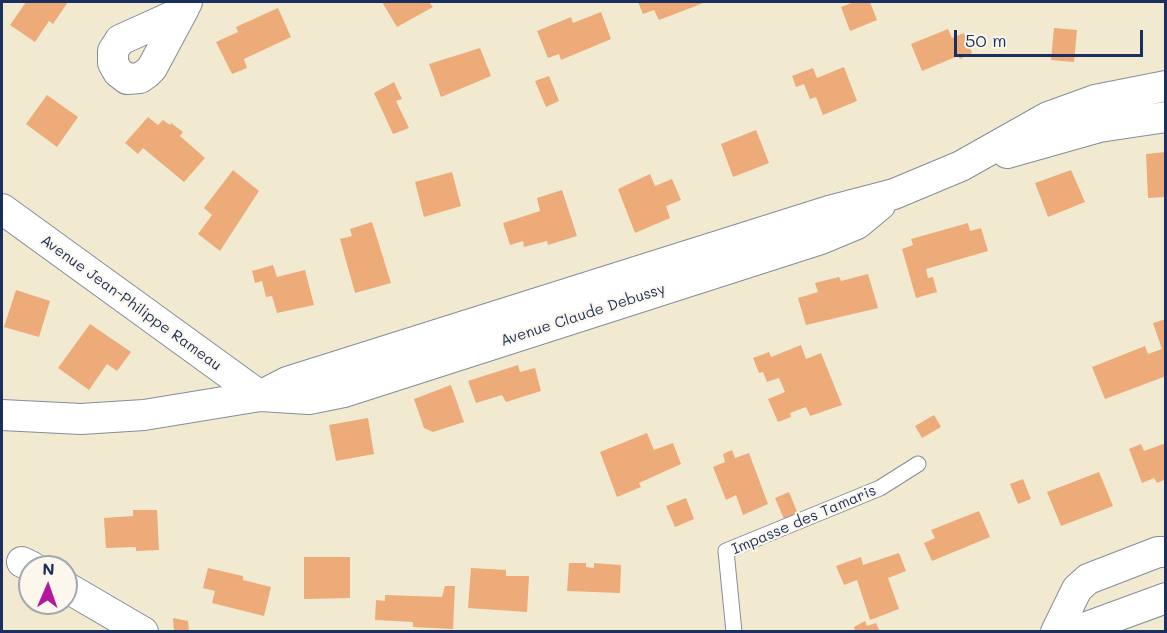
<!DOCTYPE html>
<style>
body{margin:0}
#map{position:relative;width:1167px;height:633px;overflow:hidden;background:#f1ead1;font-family:Mali,sans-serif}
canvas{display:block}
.frame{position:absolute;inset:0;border:3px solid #1b2f5e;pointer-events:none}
.north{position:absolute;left:18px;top:555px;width:60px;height:60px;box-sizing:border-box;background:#fbf7ec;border:2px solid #a1a7b3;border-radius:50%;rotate:2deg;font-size:16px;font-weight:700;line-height:24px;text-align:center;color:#1b2f5e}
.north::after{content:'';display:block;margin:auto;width:21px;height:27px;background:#b5179e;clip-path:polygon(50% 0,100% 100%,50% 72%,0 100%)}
.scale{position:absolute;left:954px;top:30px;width:189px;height:27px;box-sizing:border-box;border:3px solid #1b2f5e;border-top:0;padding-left:8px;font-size:18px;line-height:21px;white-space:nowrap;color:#1b2f5e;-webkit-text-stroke:4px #fbf7ec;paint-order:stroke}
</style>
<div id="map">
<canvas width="1167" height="633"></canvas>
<div class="frame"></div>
<div class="north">N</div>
<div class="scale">50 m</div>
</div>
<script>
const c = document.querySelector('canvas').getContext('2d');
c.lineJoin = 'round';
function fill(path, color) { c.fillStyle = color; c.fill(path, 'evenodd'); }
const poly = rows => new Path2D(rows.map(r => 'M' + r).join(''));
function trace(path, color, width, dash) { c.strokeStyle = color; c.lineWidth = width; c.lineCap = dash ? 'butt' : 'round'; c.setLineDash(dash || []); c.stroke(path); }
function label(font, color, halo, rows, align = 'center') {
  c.font = font + ' Mali,sans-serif'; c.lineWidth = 4.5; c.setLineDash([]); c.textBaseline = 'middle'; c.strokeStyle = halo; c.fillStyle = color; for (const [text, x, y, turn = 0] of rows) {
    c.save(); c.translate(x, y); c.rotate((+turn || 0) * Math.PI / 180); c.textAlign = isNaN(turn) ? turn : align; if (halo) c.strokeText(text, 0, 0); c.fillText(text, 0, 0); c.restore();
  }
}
fill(poly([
 [26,2,68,2,53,24,49,21,35,42,10,25],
 [382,2,429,2,433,7,397,27],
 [638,2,706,2,659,20,654,10,643,14],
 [854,2,870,2,877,20,850,31,841,7],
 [278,8,291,37,244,59,247,68,232,74,216,42,238,32,236,27],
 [601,12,611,39,561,60,559,54,548,58,537,31,571,17,573,23],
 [1054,28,1077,30,1074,62,1051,60],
 [948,29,952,38,964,33,972,53,960,59,958,56,922,71,911,44],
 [480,48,491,76,441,97,429,64],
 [844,67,857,101,823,115,816,97,810,99,804,84,796,87,792,76,813,68,817,78],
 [549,76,559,101,546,107,535,81],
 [394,82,402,99,396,101,409,128,393,134,374,93],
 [47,95,78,117,57,147,26,124],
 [148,117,158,125,163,120,170,125,171,123,183,132,180,136,205,158,184,182,143,148,138,154,125,143],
 [756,130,769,163,733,177,721,144],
 [1166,152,1166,197,1148,198,1146,154],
 [233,170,259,191,220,251,198,234,212,215,204,208],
 [1071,170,1085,202,1048,217,1035,183],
 [452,172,461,206,424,217,415,182],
 [650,174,655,186,672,179,681,200,666,206,670,218,635,233,618,189],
 [562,190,577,236,548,245,547,241,524,247,523,241,510,245,503,223,540,211,537,198],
 [372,222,391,283,355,293,340,239,352,236,350,229],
 [968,223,970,231,981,228,988,251,926,269,928,278,933,277,937,292,916,298,902,249,913,245,911,239],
 [273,265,277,277,305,270,314,305,277,313,272,296,266,297,262,281,255,283,252,271],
 [868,274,878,308,806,325,798,298,818,292,815,283,839,277,841,281],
 [16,290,50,301,39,337,4,327],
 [1166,319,1166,376,1105,399,1092,367,1145,346,1148,354,1162,349,1153,323],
 [90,324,131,352,117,371,107,364,89,390,58,368],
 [801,345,806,359,821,353,842,405,810,416,806,407,790,413,791,417,778,422,768,399,785,392,779,378,767,382,763,372,759,373,753,358,769,352,771,357],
 [518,365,520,372,535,368,541,391,506,402,502,395,476,403,468,381],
 [451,385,464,422,433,432,424,428,414,399],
 [934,415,941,427,922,438,915,426],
 [368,418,374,454,336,461,329,425],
 [647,433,654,450,673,443,681,464,639,483,641,487,617,497,600,452],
 [1166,443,1166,479,1157,483,1154,478,1142,483,1129,449,1141,444,1144,451],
 [732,450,735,458,749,453,768,504,743,515,736,495,726,500,713,467,725,462,723,454],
 [1099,472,1113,506,1061,526,1047,492],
 [1023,479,1031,499,1018,504,1010,484],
 [789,492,798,514,784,519,775,498],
 [686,498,694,519,675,527,666,506],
 [133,510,157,510,159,550,136,551,136,547,106,548,104,518,133,516],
 [979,511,990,537,932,561,924,543,935,538,931,530],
 [899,553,906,571,888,578,899,609,870,620,857,580,844,585,836,566,861,557,863,565],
 [304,557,350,557,350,598,304,599],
 [569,563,586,563,586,567,594,568,594,563,621,565,620,593,567,591],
 [208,568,243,576,243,580,271,587,264,616,212,603,215,591,203,588],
 [471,568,506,570,506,576,529,576,527,612,468,608],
 [445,586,455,586,453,629,413,627,413,622,375,620,376,600,385,601,385,595,442,597],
 [173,618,188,621,189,632,174,632],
 [865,621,867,626,876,623,880,632,855,632,854,627]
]), '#ecab79');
const lane = poly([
 [734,632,726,551,880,488,918,464]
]);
const street = poly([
 [182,12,120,40,113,51,113,63,118,72,127,79,140,78,147,73,152,68,182,12,187,2],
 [1007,153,1099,127,1166,117],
 [2,209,260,396],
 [260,396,287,382,829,211,894,194,961,166,1048,117,1095,100,1166,86],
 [2,415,81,419,144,415,260,396,309,399,344,392,821,239,857,224,880,205],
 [22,562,32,567],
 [66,587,143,632],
 [1056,632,1077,589,1088,579,1158,552,1166,552],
 [1073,632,1166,598]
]);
trace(lane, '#868c98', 17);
trace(street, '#868c98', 32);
trace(lane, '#fff', 15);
trace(street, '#fff', 30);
label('15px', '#1b2f5e', '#fbf7ec', [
 ["Avenue Jean-Philippe Rameau",131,303,36],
 ["Avenue Claude Debussy",583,315,-18],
 ["Impasse des Tamaris",804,520,-23]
]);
</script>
